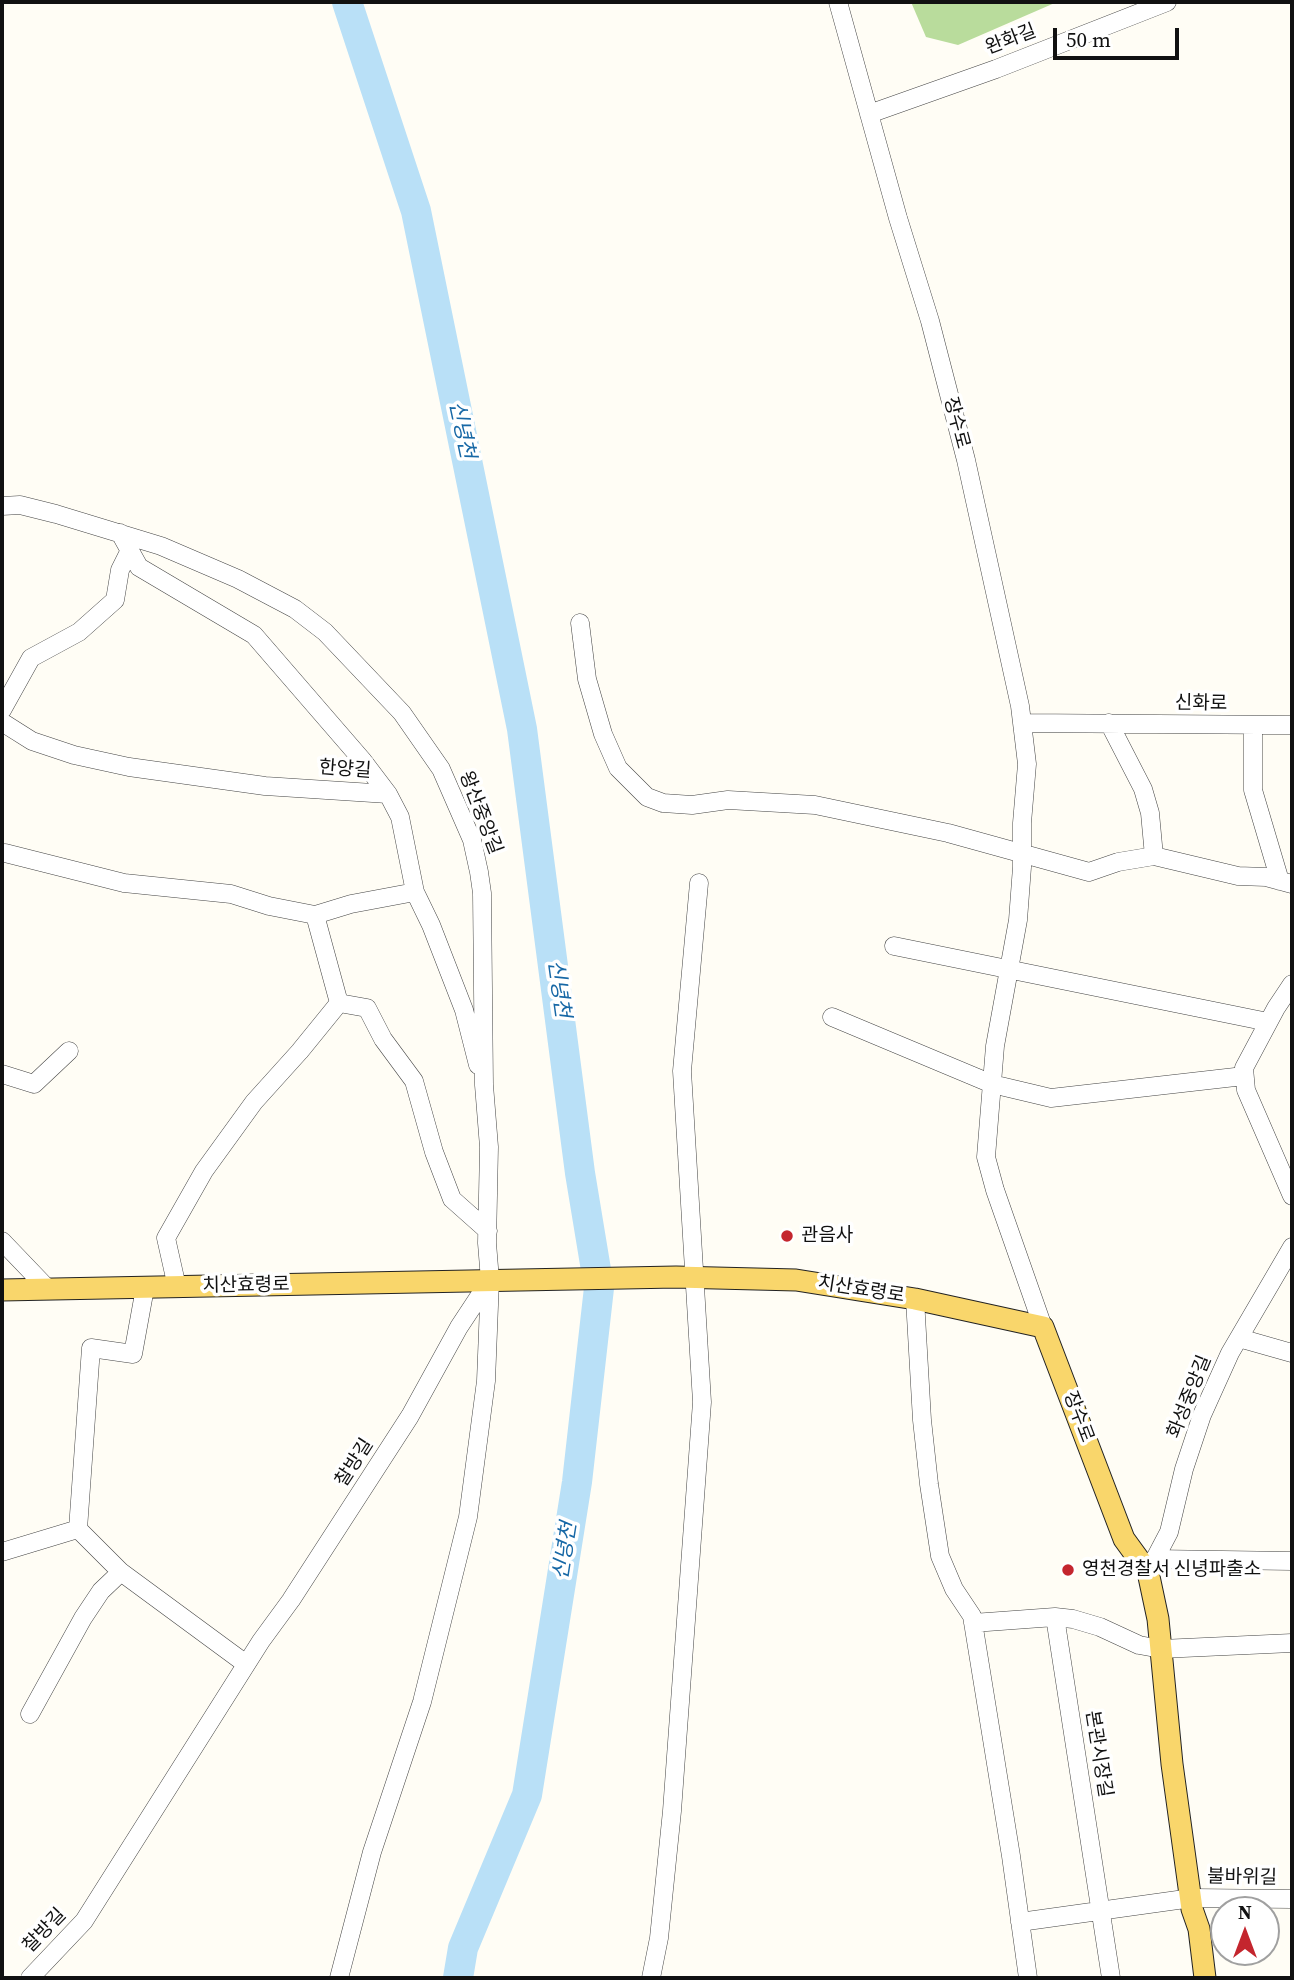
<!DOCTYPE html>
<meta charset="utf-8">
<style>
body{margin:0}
#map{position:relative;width:1294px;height:1980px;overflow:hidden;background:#fffdf5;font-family:"Source Serif 4",serif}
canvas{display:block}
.frame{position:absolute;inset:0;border:4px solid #111;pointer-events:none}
.north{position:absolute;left:1210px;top:1896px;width:70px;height:70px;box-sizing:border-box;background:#fff;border:2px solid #a0a0a0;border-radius:50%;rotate:0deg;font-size:19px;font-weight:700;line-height:28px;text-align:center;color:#111}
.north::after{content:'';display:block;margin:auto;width:24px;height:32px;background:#c4262e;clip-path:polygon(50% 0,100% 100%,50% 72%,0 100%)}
.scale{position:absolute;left:1053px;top:28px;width:126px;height:32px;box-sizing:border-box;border:4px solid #111;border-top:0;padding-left:9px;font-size:21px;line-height:24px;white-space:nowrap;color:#111;-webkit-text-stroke:5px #fff;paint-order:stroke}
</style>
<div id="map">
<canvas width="1294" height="1980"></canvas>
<div class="frame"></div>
<div class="north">N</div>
<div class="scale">50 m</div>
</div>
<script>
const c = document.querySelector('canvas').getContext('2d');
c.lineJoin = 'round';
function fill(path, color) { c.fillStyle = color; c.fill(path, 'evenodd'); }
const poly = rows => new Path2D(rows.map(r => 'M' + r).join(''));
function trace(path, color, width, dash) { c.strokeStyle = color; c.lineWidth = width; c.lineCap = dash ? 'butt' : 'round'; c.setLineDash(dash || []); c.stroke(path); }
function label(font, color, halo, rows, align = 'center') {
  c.font = font + ' "Source Serif 4","Noto Sans KR",serif'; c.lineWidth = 7; c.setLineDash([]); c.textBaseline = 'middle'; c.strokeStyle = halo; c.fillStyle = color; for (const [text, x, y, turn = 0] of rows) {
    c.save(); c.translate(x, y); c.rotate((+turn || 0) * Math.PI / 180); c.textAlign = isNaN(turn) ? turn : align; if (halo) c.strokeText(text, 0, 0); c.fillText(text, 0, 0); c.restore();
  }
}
fill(poly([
 [911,2,1057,2,958,45,926,37]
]), '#b9dc9c');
trace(poly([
 [347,2,416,211,522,729,580,1173,599,1288,577,1482,527,1795,463,1948,458,1978]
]), '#b9e0f7', 30);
const minor = poly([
 [838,2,898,218,930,321,966,460,1020,706,1027,764,1022,823,1022,867,1018,920,995,1046,986,1157,995,1190,1043,1327],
 [869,114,996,69,1167,2],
 [2,506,20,505,56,514,161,546,238,579,295,609,325,632,402,713,441,769,472,840,479,872,482,893,484,1085,489,1147,487,1243,490,1280,486,1381,468,1517,422,1702,372,1852,339,1978],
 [120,533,139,567,254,635,363,761,388,794,400,817,415,892,431,925,464,1010,478,1065],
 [580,623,587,679,603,734,618,768,647,797,663,803,692,805,728,800,815,805,948,833,1089,872,1118,862,1154,856,1238,876,1266,877,1292,884],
 [2,710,31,658,79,632,115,600,120,570,130,550],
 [2,722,32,741,74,755,129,767,265,786,388,794],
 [1022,723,1292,725],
 [1109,723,1143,789,1150,813,1154,856],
 [1253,725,1253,790,1280,881],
 [5,853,124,883,231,894,269,906,315,915,351,904,415,892],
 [894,946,1268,1022],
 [1292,984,1276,1008,1244,1068,1246,1090,1292,1196],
 [339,1003,367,1008,383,1039,414,1081,434,1152,452,1199,488,1231],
 [832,1017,992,1084,1051,1098,1244,1076],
 [2,1074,34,1084,69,1051],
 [2,1241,47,1288],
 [177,1287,166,1238,204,1171,254,1102,300,1051,339,1003,315,915],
 [915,1299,922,1420,929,1484,940,1556,954,1589,972,1616,1011,1856,1028,1978],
 [1239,1338,1292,1353],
 [78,1529,91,1348,133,1354,145,1288],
 [2,1552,78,1529,121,1572],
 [1154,1559,1292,1561],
 [1148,1572,1169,1532,1184,1469,1202,1415,1230,1353,1292,1247],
 [1055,1617,1073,1619,1100,1627,1139,1645,1161,1649,1292,1643],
 [973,1623,1055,1617,1111,1978],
 [30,1714,83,1618,101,1591,121,1572,246,1664],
 [1020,1922,1192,1898,1292,1899],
 [30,1978,84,1921,261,1641,291,1600,410,1416,459,1327,490,1280],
 [651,1978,659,1938,672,1811,702,1402,682,1071,699,883]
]);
const major = poly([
 [2,1290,676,1277,796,1280,915,1299,1043,1327,1124,1539,1148,1572,1158,1619,1172,1764,1192,1909,1199,1929,1205,1978]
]);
trace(minor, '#444', 19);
trace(major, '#222', 23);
trace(minor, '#fff', 18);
trace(major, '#f9d66b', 21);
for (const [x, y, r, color] of [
 [787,1236,7,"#c4262e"],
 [1068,1570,7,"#c4262e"]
]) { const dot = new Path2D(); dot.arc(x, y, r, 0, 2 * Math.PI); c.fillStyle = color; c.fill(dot); trace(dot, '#fff', 2.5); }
label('19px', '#111', '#fff', [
 ["완화길",1011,40,-21],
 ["장수로",956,423,75],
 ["신화로",1201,704,1],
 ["한양길",345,770,4],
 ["왕산중앙길",480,813,69],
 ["치산효령로",246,1286,-1],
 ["치산효령로",861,1290,9],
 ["화성중앙길",1190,1397,-68],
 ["장수로",1078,1417,69],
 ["찰방길",355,1463,-57],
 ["본관시장길",1098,1754,81],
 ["불바위길",1242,1878,1],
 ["찰방길",45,1931,-46]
]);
label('19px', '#111', '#fff', [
 ["관음사",801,1236],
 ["영천경찰서 신녕파출소",1082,1570]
], 'left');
label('italic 21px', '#1768a6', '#fff', [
 ["신녕천",461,430,78],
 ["신녕천",558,989,82],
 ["신녕천",566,1551,-81]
]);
</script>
